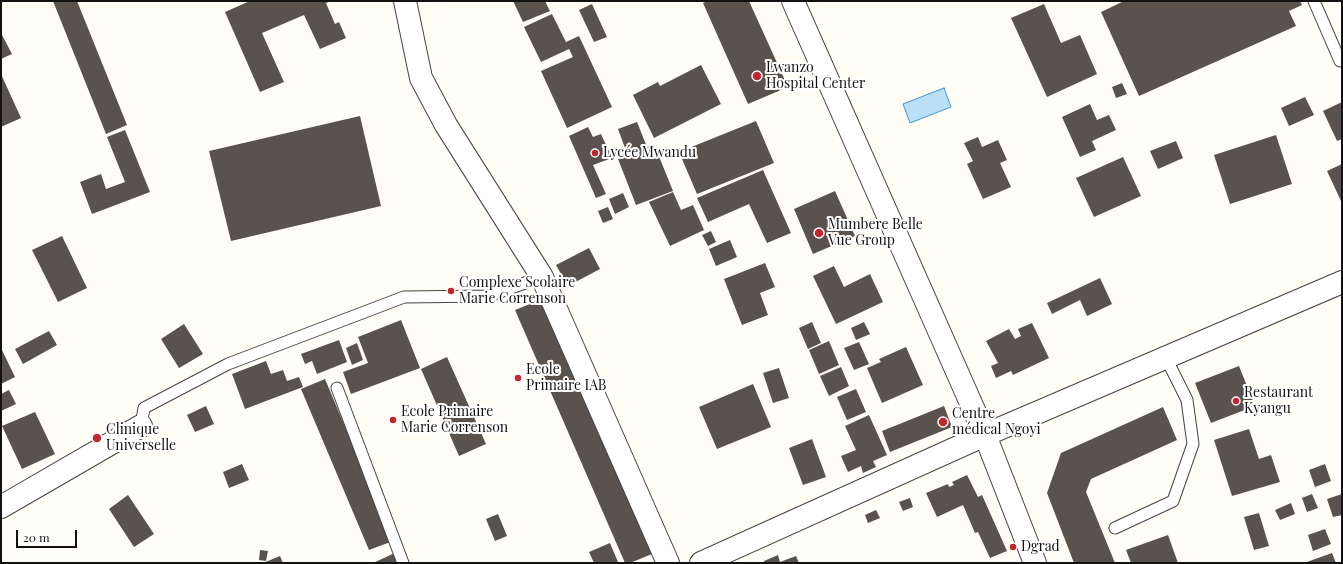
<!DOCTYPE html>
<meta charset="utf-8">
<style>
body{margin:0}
#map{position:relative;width:1343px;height:564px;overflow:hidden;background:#fffdf5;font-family:"Playfair Display",serif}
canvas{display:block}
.frame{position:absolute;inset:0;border:2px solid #111;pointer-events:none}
.scale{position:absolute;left:16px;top:530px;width:61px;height:18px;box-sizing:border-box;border:2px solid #111;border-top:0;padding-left:5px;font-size:12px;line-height:14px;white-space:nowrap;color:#111;-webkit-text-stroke:3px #fff;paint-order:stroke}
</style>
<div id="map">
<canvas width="1343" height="564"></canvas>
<div class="frame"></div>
<div class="scale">20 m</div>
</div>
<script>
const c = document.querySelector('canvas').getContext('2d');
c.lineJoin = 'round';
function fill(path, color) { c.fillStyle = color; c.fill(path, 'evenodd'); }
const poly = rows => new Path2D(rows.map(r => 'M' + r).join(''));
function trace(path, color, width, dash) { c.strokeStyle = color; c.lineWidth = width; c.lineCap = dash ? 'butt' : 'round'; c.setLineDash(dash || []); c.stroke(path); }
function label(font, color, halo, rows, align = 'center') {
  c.font = font + ' "Playfair Display",serif'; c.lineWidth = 4; c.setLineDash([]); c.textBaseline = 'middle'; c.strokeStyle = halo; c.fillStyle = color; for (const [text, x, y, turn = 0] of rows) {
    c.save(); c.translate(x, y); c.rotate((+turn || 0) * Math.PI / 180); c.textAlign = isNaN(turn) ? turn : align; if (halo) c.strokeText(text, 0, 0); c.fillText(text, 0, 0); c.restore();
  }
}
const water = poly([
 [944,88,951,107,910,123,903,104,944,88]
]);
fill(water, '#b9e0f7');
trace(water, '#3f96cf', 1);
fill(poly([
 [53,1,77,1,127,125,106,134],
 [250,1,331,1,326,3,335,24,339,22,346,38,320,49,304,15,262,33,284,82,260,92,225,12],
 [513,1,545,1,550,11,523,22],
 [707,1,749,1,788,87,748,104,703,3],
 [1124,1,1300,1,1302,5,1289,11,1296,26,1139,96,1101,12],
 [592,4,607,37,594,42,579,10],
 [1044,4,1061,43,1080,35,1097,74,1047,97,1011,18],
 [552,14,566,42,579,36,612,107,567,128,541,71,573,57,569,49,541,62,524,27],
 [1,33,12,54,1,59],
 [701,65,721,104,654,138,633,95,658,82,660,86],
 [1,74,21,118,1,127],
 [1122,83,1127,94,1116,98,1112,87],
 [1305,97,1314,115,1289,126,1281,108],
 [1342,102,1342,139,1337,141,1323,111],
 [1090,104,1097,120,1109,115,1116,130,1092,141,1096,150,1080,157,1062,117],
 [360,116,381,206,231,241,209,151],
 [756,121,774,163,697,194,679,152],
 [637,122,647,147,654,144,673,191,636,205,618,159,628,156,618,129],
 [588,127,593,137,601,134,612,158,593,165,606,194,596,198,569,136],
 [125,130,150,192,92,214,80,182,101,174,106,189,125,182,107,137],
 [1276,135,1292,184,1230,204,1214,155],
 [978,137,982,147,998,140,1007,160,1000,163,1011,187,983,199,967,164,973,161,964,143],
 [1176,141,1183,158,1158,169,1150,151],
 [1123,157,1141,196,1094,217,1076,178],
 [1342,164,1342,201,1341,201,1327,171],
 [763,170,791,233,767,243,749,204,708,222,697,198],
 [835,191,855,236,813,254,794,209],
 [673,192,681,210,693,205,704,230,670,246,649,202],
 [623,193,629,207,615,214,609,199],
 [608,207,613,219,603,223,598,211],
 [711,231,716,242,708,246,702,235],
 [62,236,87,288,58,302,32,250],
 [730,240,737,257,716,266,709,249],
 [589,248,600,269,568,286,556,265],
 [765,263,775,287,760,293,768,315,742,325,724,279],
 [834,266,844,287,870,274,883,302,836,324,813,276],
 [1100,278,1112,304,1087,316,1080,300,1052,314,1047,303],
 [542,299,652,554,630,563,625,563,515,310],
 [401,320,420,368,351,394,343,372,368,363,358,337],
 [812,322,821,343,808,349,799,328],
 [864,322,870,334,856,340,851,328],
 [1032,323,1049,358,1013,375,1011,371,996,378,991,366,998,363,986,341,1009,329,1015,339,1021,336,1018,329],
 [184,324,203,354,179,368,161,339],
 [49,331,57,345,23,364,15,349],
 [339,340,347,362,317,374,312,361,305,364,301,354],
 [829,341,839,365,819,374,809,350],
 [859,342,869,364,854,370,844,348],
 [357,343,363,360,352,365,346,348],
 [906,347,923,385,882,403,867,368,881,362,879,359],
 [1,348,15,377,1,384],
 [447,357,486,444,459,456,421,369],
 [266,361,271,374,283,370,287,381,299,377,303,387,245,409,232,374],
 [1239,366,1255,406,1211,423,1195,383],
 [841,367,849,386,829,396,820,376],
 [779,368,789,398,773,403,763,373],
 [325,379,393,541,369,550,301,389],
 [753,384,771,427,717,449,699,407],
 [856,389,866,412,847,420,837,397],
 [9,390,16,404,1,411,1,394],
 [206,406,214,424,195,432,187,415],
 [944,406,952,427,890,452,882,431],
 [1163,407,1177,440,1091,479,1086,492,1115,563,1074,563,1047,493,1061,453],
 [35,412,55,454,22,469,2,426],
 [869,415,887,455,873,461,876,467,863,473,861,466,848,472,841,456,856,450,845,426],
 [1249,429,1259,459,1271,455,1280,482,1232,496,1214,440],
 [812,439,826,477,803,485,789,448],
 [242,464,249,480,229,488,223,472],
 [1325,464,1331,481,1315,487,1309,470],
 [967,475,978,497,982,495,1007,551,990,558,978,532,975,533,963,505,937,517,926,493,948,484,949,487,954,485,952,482],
 [1312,494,1318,508,1307,512,1302,498],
 [1342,494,1342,515,1333,517,1327,499],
 [128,495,154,534,134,547,109,509],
 [910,498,913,507,903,511,899,502],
 [1291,503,1295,514,1280,520,1275,510],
 [876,510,880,518,868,523,865,515],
 [1259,513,1269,546,1254,550,1244,517],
 [498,514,507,536,495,541,486,519],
 [1325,529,1331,544,1313,551,1308,535],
 [1168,535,1178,563,1131,563,1126,550],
 [610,543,618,562,594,563,589,552],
 [260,550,268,551,266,561,259,560],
 [397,552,402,563,373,563],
 [1332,553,1336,563,1304,563],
 [778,555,780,562,796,556,799,563,764,563,764,561],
 [280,556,283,563,263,563]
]), '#5a524d');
const lane = poly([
 [1314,1,1340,61],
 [337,388,403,563],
 [141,426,144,408,228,364,404,297,488,296,542,277],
 [1115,528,1173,501,1193,444,1187,400,1166,358]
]);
const street = poly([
 [405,1,421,78,446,125,542,277,668,563],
 [793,1,985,435,1035,563],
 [1,507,141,426],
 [701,563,985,435,1342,282]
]);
trace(lane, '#444', 13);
trace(street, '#444', 24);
trace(lane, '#fff', 11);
trace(street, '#fff', 22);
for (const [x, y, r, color] of [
 [757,76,5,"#c4262e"],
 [595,153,4,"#c4262e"],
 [819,233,5,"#c4262e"],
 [451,291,4,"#c4262e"],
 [518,378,4,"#c4262e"],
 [1236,401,4,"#c4262e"],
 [393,420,4,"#c4262e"],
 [943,422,5,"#c4262e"],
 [97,438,5,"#c4262e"],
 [1013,547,4,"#c4262e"]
]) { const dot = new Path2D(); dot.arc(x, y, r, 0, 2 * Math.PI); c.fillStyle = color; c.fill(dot); trace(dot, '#fff', 1.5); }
label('14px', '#111', '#fff', [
 ["Lwanzo",766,68],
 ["Hospital Center",766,84],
 ["Lycée Mwandu",603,153],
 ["Mumbere Belle",828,225],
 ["Vue Group",828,241],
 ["Complexe Scolaire",459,283],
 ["Marie Correnson",459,299],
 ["Ecole",526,370],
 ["Primaire IAB",526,386],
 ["Restaurant",1244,393],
 ["Kyangu",1244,409],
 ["Ecole Primaire",401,412],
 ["Marie Correnson",401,428],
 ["Centre",952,414],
 ["médical Ngoyi",952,430],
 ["Clinique",106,430],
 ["Universelle",106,446],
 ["Dgrad",1021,547]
], 'left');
</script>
